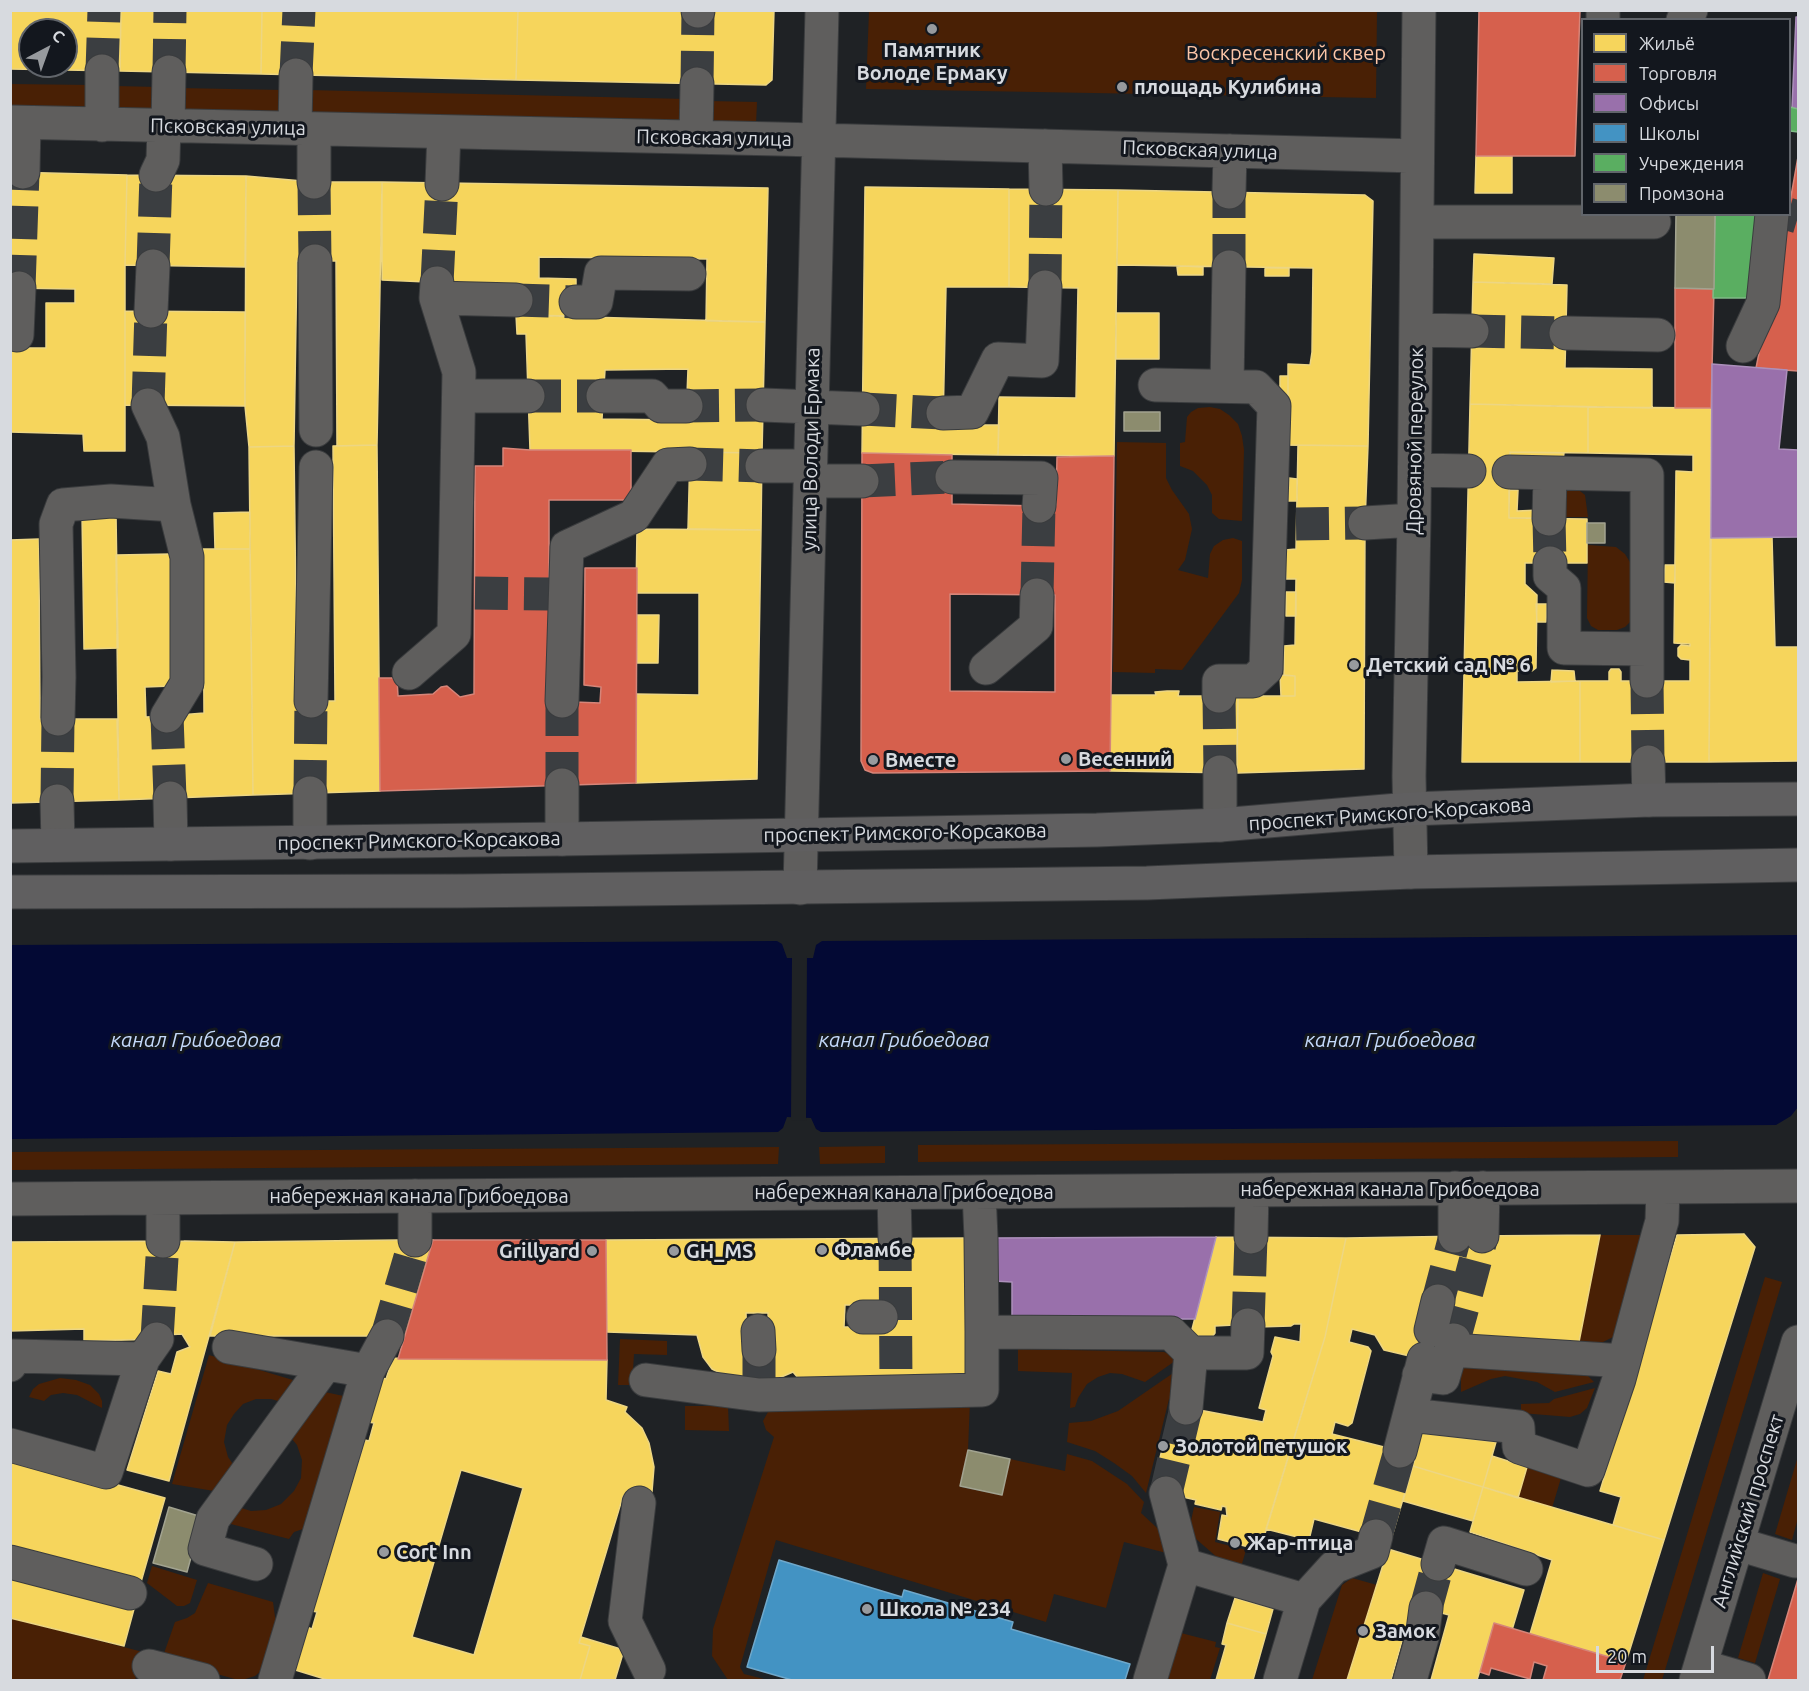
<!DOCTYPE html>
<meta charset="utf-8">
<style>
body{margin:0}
#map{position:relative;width:1809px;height:1691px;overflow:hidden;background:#1f2225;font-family:Ubuntu,sans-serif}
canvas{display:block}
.frame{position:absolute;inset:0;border:12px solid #d7dadf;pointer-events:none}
.legend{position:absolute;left:1581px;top:18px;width:210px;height:198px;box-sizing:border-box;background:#13171e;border:2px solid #61656b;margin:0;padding:8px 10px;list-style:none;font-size:18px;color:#d7dadf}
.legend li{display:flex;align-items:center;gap:12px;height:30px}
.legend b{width:30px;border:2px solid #61656b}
.north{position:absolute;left:18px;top:18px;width:60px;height:60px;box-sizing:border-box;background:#13171e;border:2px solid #61656b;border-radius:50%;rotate:41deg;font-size:16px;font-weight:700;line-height:24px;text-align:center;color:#d7dadf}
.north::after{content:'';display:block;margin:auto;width:21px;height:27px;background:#979a9e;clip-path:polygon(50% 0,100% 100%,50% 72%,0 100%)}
.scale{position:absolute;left:1596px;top:1646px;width:118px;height:27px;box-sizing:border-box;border:3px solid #d7dadf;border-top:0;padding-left:8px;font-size:18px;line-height:21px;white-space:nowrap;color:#d7dadf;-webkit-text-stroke:4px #13171e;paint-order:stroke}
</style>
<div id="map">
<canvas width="1809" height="1691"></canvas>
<div class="frame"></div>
<ul class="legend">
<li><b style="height:16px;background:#f6d55c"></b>Жильё</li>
<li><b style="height:16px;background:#d6604d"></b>Торговля</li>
<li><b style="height:16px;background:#9970ab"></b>Офисы</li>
<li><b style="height:16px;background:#4393c3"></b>Школы</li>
<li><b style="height:16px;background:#5aae61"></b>Учреждения</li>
<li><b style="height:16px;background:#8c8c6e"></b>Промзона</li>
</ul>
<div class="north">С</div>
<div class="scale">20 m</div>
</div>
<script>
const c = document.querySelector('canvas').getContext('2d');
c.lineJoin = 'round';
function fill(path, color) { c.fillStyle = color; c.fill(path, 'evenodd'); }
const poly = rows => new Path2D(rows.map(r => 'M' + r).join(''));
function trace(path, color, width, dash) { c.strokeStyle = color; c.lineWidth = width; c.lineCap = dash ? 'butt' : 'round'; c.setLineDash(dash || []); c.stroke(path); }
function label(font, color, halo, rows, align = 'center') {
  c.font = font + ' Ubuntu,sans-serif'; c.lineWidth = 6; c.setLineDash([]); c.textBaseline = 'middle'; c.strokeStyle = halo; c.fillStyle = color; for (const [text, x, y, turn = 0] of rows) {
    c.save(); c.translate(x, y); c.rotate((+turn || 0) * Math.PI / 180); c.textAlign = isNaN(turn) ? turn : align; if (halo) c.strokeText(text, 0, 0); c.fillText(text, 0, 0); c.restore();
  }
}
fill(poly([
 [869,11,1377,11,1376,98,866,89],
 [11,84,93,85,92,110,11,108],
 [115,86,158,87,158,112,114,111],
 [178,88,283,90,283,114,177,111],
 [308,90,687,99,687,123,307,114],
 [708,101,757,102,756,124,708,122],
 [1210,407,1220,409,1229,415,1238,424,1242,436,1244,450,1242,521,1219,519,1212,513,1212,495,1207,485,1193,471,1180,466,1180,443,1185,442,1187,417,1191,412,1198,408],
 [1117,442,1166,443,1166,478,1172,490,1189,514,1192,529,1185,560,1178,570,1208,578,1210,554,1214,546,1223,540,1233,538,1242,541,1242,580,1239,593,1182,670,1155,669,1155,673,1113,672],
 [1567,491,1580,491,1585,495,1588,517,1559,517,1562,493],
 [1588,545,1616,547,1625,554,1631,564,1631,621,1625,627,1617,630,1598,630,1591,626,1587,618],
 [1678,1141,1678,1157,918,1162,918,1145],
 [885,1146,885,1163,820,1164,819,1147],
 [779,1147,778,1164,10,1170,11,1152],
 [1600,1235,1641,1235,1621,1324,1613,1337,1601,1343,1578,1347],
 [1765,1277,1782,1282,1662,1680,1643,1680],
 [620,1339,667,1341,667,1355,634,1354,632,1385,618,1385],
 [1018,1349,1164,1352,1171,1355,1175,1361,1145,1382,1122,1374,1110,1373,1098,1377,1087,1384,1078,1398,1075,1407,1070,1408,1072,1373,1018,1371],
 [209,1355,293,1380,295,1390,285,1403,271,1399,256,1399,243,1404,234,1414,227,1425,224,1442,228,1457,237,1470,220,1492,172,1484],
 [1469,1363,1585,1373,1594,1382,1555,1392,1537,1382,1505,1376,1491,1379,1461,1392,1461,1368],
 [1179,1369,1174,1399,1169,1399,1146,1493,1132,1476,1114,1463,1095,1451,1067,1442,1069,1423,1091,1421,1118,1411],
 [60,1378,76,1380,90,1385,99,1394,102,1401,102,1408,77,1395,63,1393,51,1395,44,1401,29,1397,33,1389,39,1384],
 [1595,1388,1587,1408,1580,1414,1570,1417,1521,1413,1521,1404,1549,1403,1554,1399],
 [325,1392,348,1397,309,1527,294,1532,289,1539,223,1522,235,1506,251,1511,266,1510,281,1504,294,1491,301,1478,302,1460,297,1445,287,1433],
 [970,1401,968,1450,960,1487,1001,1495,1010,1459,1065,1471,1067,1454,1092,1461,1127,1484,1144,1502,1141,1513,1170,1540,1174,1555,1124,1542,1106,1608,1054,1594,1046,1622,776,1540,740,1667,744,1674,768,1680,728,1680,712,1656,713,1629,774,1437,766,1430,763,1421,768,1412,777,1408],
 [685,1406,728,1406,729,1431,685,1430],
 [1798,1456,1798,1518,1792,1540,1775,1534],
 [1527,1467,1561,1478,1552,1508,1518,1498],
 [1194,1507,1220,1512,1215,1542,1246,1550,1241,1567,1219,1559,1195,1538,1191,1521],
 [152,1566,197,1580,190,1603,184,1606,177,1606,147,1583],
 [1763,1573,1780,1579,1755,1663,1738,1658],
 [1352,1578,1377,1585,1347,1680,1312,1680,1342,1585],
 [208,1583,273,1602,275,1617,279,1624,261,1671,255,1676,245,1679,235,1679,162,1659,175,1622,187,1618,195,1613],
 [10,1618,143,1652,135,1680,11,1680],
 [1181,1633,1216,1642,1215,1647,1220,1648,1210,1680,1167,1680]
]), '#492005');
fill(poly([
 [1798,935,1798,1107,1791,1116,1776,1125,821,1132,816,1129,811,1118,787,1117,783,1128,778,1132,11,1139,10,945,777,941,782,944,787,958,813,958,816,945,822,941]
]), '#030934');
fill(poly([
 [1490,934,1490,937,1305,938,1305,935],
 [792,955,807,955,806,1121,791,1120]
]), '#1f2225');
const homes = poly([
 [10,10,121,10,120,71,10,69,10,10],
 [30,30,66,30,66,66,30,66,30,30],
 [121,10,262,10,261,74,120,71,121,10],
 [262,10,518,10,516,80,261,74,262,10],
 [518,10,774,10,772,80,766,85,516,80,518,10],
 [1476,156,1512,156,1512,193,1475,193,1476,156],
 [10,172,127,175,125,265,125,451,84,451,83,434,10,432,10,348,46,348,46,303,75,303,75,289,10,288,10,172],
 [127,175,246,176,245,267,125,265,127,175],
 [246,176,314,182,382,182,377,445,337,446,336,261,297,261,294,446,249,447,245,406,246,176],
 [382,182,768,188,765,322,706,321,707,259,539,257,539,278,576,279,576,316,516,315,516,286,382,280,382,182],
 [865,187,1009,189,1009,287,946,287,943,425,999,425,998,455,862,453,865,187],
 [1009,189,1118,190,1114,456,998,455,999,397,1076,398,1078,288,1009,287,1009,189],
 [1118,190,1365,195,1373,201,1368,446,1280,445,1288,399,1288,364,1310,365,1312,352,1313,268,1117,265,1118,190],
 [1474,254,1554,258,1552,284,1473,282,1474,254],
 [1182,266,1203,267,1203,275,1178,275,1177,267,1182,266],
 [1265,268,1289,268,1289,276,1265,276,1265,268],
 [1473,282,1567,285,1565,368,1652,369,1652,408,1470,404,1473,282],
 [125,311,245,312,245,406,125,405,125,311],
 [1116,313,1159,313,1159,359,1116,359,1116,313],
 [516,315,765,322,762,453,530,450,526,334,517,334,516,315],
 [688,369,686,420,602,419,605,370,688,369],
 [1280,376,1288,376,1288,395,1280,395,1280,376],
 [1470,404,1588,407,1588,453,1510,452,1509,518,1587,519,1587,563,1525,563,1525,584,1537,595,1536,668,1532,671,1517,671,1517,682,1580,681,1580,762,1462,762,1470,404],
 [1588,407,1711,408,1709,762,1580,762,1580,681,1609,681,1609,672,1611,669,1619,669,1621,672,1621,681,1690,681,1690,660,1681,659,1678,656,1678,648,1681,645,1690,646,1690,644,1674,643,1676,471,1693,472,1693,455,1588,453,1588,407],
 [377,445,380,791,253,795,249,447,294,446,297,701,335,701,333,446,377,445],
 [1298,445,1368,446,1365,523,1364,769,1237,773,1238,696,1295,696,1295,676,1284,675,1284,646,1295,645,1296,579,1286,579,1285,550,1296,549,1298,445],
 [690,452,762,453,761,530,688,529,690,452],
 [1510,452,1564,453,1563,461,1509,460,1510,452],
 [1289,478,1297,479,1297,501,1288,501,1289,478],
 [1509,490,1518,490,1517,511,1540,510,1540,518,1509,518,1509,490],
 [250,512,250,549,215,549,214,513,250,512],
 [82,514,116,514,118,648,84,649,82,514],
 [637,529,761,530,757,779,636,783,636,694,699,695,699,593,636,593,637,529],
 [1772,537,1775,647,1798,647,1798,761,1709,762,1711,538,1772,537],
 [39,539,40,719,117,719,119,800,10,803,10,540,39,539],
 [203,549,250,549,253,795,119,800,116,555,171,554,172,686,145,687,146,717,167,716,204,713,203,549],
 [1665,565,1675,565,1675,583,1664,582,1665,565],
 [1286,592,1296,592,1296,616,1286,616,1286,592],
 [1536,604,1547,604,1546,622,1537,622,1536,604],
 [636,615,659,615,658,663,637,663,636,615],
 [1552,670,1574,671,1575,681,1551,682,1552,670],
 [1280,675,1295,676,1295,696,1281,696,1280,675],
 [1167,691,1179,691,1178,696,1238,696,1237,773,1110,771,1111,695,1156,695,1155,692,1167,691],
 [1744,1234,1755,1247,1664,1540,1613,1525,1621,1497,1600,1491,1677,1235,1744,1234],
 [1600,1235,1578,1347,1441,1340,1469,1236,1600,1235],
 [1469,1236,1435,1362,1384,1350,1375,1335,1352,1329,1349,1342,1368,1347,1371,1351,1352,1423,1348,1426,1335,1422,1332,1434,1416,1455,1391,1540,1314,1519,1309,1540,1266,1529,1325,1337,1346,1238,1469,1236],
 [1216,1237,1346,1238,1325,1337,1260,1550,1218,1539,1222,1515,1227,1516,1226,1507,1222,1506,1221,1510,1195,1504,1196,1500,1152,1490,1173,1405,1263,1422,1266,1410,1259,1408,1273,1356,1271,1352,1275,1337,1300,1342,1301,1324,1294,1324,1291,1326,1258,1327,1254,1324,1215,1326,1215,1333,1212,1337,1195,1336,1191,1333,1216,1237],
 [968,1238,967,1382,804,1385,793,1372,779,1378,759,1381,730,1378,712,1369,703,1357,697,1335,607,1332,606,1240,968,1238],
 [845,1305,881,1305,881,1327,844,1327,845,1305],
 [746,1313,768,1313,769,1350,747,1350,746,1313],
 [398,1240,433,1240,405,1336,210,1336,235,1242,398,1240],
 [184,1241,235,1242,169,1481,127,1470,158,1371,171,1374,177,1352,190,1347,182,1334,165,1335,165,1339,84,1341,84,1329,10,1331,10,1242,184,1241],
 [393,1358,607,1360,606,1400,627,1407,625,1412,642,1428,649,1443,654,1467,651,1504,623,1496,579,1643,590,1646,580,1680,328,1680,292,1669,304,1626,312,1629,317,1612,312,1611,365,1440,369,1441,374,1423,368,1422,382,1378,386,1379,393,1358],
 [461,1470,523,1488,474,1655,412,1637,461,1470],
 [1421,1433,1496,1442,1483,1487,1413,1466,1421,1433],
 [10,1455,165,1498,141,1582,10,1545,10,1455],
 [1492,1456,1527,1467,1518,1498,1483,1487,1492,1456],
 [1413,1466,1483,1487,1473,1521,1403,1501,1413,1466],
 [1483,1487,1664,1540,1626,1662,1530,1634,1552,1560,1470,1532,1483,1487],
 [1388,1549,1524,1590,1512,1630,1494,1623,1477,1680,1431,1680,1449,1615,1412,1605,1391,1680,1347,1680,1388,1549],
 [10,1576,134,1609,124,1646,10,1618,10,1576],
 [1235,1598,1273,1609,1266,1634,1227,1623,1235,1598],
 [1227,1623,1266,1634,1253,1680,1216,1680,1226,1645,1222,1644,1227,1623],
 [581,1637,624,1650,615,1680,580,1680,590,1646,579,1643,581,1637]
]);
fill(homes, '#f6d55c');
trace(homes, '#edd683', 1.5);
const shops = poly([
 [1479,10,1580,10,1575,156,1476,156,1479,10],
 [1798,157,1798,371,1756,368,1787,214,1790,214,1790,202,1798,157],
 [1675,288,1714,289,1711,408,1675,408,1675,288],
 [503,448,530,450,631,450,631,500,549,500,549,701,600,703,601,687,584,685,585,568,637,568,636,783,380,791,379,678,397,678,398,696,433,694,441,687,447,686,460,697,474,694,475,466,503,466,503,448],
 [862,453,952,455,952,504,1039,506,1056,505,1057,457,1114,456,1110,771,873,773,865,770,861,761,862,453],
 [950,594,1055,595,1055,692,950,691,950,594],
 [433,1240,606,1240,607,1360,398,1359,433,1240],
 [1798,1579,1798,1680,1768,1680,1798,1579],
 [1494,1623,1626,1662,1620,1680,1543,1680,1547,1666,1534,1662,1530,1679,1491,1668,1489,1675,1480,1672,1494,1623]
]);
fill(shops, '#d6604d');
trace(shops, '#d68579', 1.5);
const offices = poly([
 [1796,17,1798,17,1798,109,1792,108,1796,17],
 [1712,364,1787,370,1779,449,1798,450,1798,537,1711,538,1712,364],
 [1216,1237,1195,1319,1012,1319,1012,1282,993,1281,993,1238,1216,1237]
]);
fill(offices, '#9970ab');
trace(offices, '#ac90bb', 1.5);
const schools = poly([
 [779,1560,902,1597,904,1590,1013,1622,1011,1629,1130,1664,1125,1680,792,1680,747,1667,779,1560]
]);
fill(schools, '#4393c3');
trace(schools, '#6fa8cb', 1.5);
const public = poly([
 [1790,107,1798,109,1798,132,1790,131,1790,107],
 [1715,214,1762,214,1752,298,1713,298,1715,214]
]);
fill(public, '#5aae61');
trace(public, '#80bb87', 1.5);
const industry = poly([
 [1676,214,1715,214,1714,289,1675,288,1676,214],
 [1124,412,1160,412,1160,431,1124,431,1124,412],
 [1587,523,1605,523,1605,543,1587,543,1587,523],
 [968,1450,1010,1459,1002,1495,960,1486,968,1450],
 [169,1507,202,1517,187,1572,153,1563,169,1507]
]);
fill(industry, '#8c8c6e');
trace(industry, '#a2a390', 1.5);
trace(poly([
 [102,71,104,10],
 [169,72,170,10],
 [296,75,299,10],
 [697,84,698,11],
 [314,182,315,261],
 [1788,214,1798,217],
 [153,266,156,175],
 [1229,267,1229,192],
 [437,283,442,184],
 [1045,287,1046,189],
 [19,288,23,172],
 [516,300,576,302],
 [1472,331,1566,333],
 [528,396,603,396],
 [148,405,151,311],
 [686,406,763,405],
 [863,409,943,413],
 [690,464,762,466],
 [862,481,952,477],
 [1549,519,1550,563],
 [1296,524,1365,523],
 [475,593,549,594],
 [1037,595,1039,506],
 [1647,681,1648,762],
 [1219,696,1220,772],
 [167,716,170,798],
 [562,785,562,701],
 [310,793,311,701],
 [57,801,58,719],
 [895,1238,896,1383],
 [1438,1301,1455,1236],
 [1248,1325,1251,1237],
 [387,1336,415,1240],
 [157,1339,163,1241],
 [1454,1340,1482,1236],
 [759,1350,759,1381],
 [1166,1493,1186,1408],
 [1376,1536,1400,1451],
 [1426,1608,1438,1564]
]), '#3b3e41', 33, [33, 16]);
const minor = poly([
 [698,10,698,11],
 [1603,10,1603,20],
 [1683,20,1691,10],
 [10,122,778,139,1417,156],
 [102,125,102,71],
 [168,126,169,72],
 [295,128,296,75],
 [314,129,314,182],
 [696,137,697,84],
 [1045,146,1046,189],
 [23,172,24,123],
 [156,175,163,160,164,126],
 [442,184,444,132],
 [1229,192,1230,151],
 [1417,222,1654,222],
 [315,261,316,430],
 [436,298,516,300],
 [576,302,596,302,601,273,689,274],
 [151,311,153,266],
 [1416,330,1472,331],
 [1566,333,1658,335],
 [17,335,19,288],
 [1743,346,1763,303,1772,214],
 [1155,385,1256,387,1274,406,1266,669,1253,681,1219,681,1219,696],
 [1227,386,1229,267],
 [459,396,528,396],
 [603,396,652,396,661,406,686,406],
 [148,405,163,437,174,505,187,557,187,683,167,716],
 [763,405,863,409],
 [943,413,972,412,998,359,1042,361,1045,287],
 [762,466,810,466],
 [1415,470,1469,471],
 [1509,472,1647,475,1647,649,1564,648,1564,588,1550,576,1550,563],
 [952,477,1041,478,1039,506],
 [810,481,862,481],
 [1549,519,1550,473],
 [1365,523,1414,520],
 [986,668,1036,626,1037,595],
 [409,673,454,634,459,372,436,298,437,283],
 [1647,681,1647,649],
 [311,701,316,467],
 [562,701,567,547,634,516,668,465,690,464],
 [58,719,59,677,56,524,63,505,111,501,174,505],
 [1648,762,1649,800],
 [1220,772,1220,825],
 [310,793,310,843],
 [170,798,171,844],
 [57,801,58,845],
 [562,839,562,785],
 [1411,872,1409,776,1414,520,1419,10],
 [800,888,822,10],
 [979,1192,981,1238,982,1332,1171,1333,1191,1353,1247,1353,1248,1325],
 [894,1193,895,1238],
 [415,1196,415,1240],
 [163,1198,163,1241],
 [10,1199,1798,1186],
 [1455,1236,1455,1188],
 [1482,1236,1483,1188],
 [1251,1237,1252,1190],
 [863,1317,881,1317],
 [1431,1330,1438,1301],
 [758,1331,759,1350],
 [229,1347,368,1371,387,1336],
 [1451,1350,1624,1361],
 [10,1365,13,1356,143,1359],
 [1419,1375,1443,1378,1454,1340],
 [646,1380,759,1395,982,1390,982,1332],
 [1186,1408,1191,1353],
 [1410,1415,1518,1427,1519,1447,1588,1470,1619,1379,1658,1235,1662,1221,1663,1187],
 [10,1445,106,1472,143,1359,157,1339],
 [1400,1451,1424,1359],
 [1166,1493,1185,1565],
 [639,1503,625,1621,649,1670],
 [1738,1544,1795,1561],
 [10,1562,130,1593],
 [256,1564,205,1549,213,1519,326,1364],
 [1438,1564,1444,1543,1526,1569],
 [1304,1600,1334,1567,1372,1552,1376,1536],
 [149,1666,203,1680],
 [1701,1666,1749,1680],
 [275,1680,368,1371],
 [1150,1680,1185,1565,1304,1600,1280,1680],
 [1410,1680,1422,1638,1426,1608],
 [1696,1680,1798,1342]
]);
const major = poly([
 [10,846,562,839,1097,830,1220,825,1410,809,1649,800,1798,799],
 [10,892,462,891,1147,883,1411,872,1798,865]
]);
trace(minor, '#3a3c3e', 35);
trace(major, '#3a3c3e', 35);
trace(minor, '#5f5e5d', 33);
trace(major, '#605f60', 33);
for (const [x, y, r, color] of [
 [932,29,6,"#979a9e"],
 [1122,87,6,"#979a9e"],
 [1354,665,6,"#979a9e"],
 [1066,759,6,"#979a9e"],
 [873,760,6,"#979a9e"],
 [822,1250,6,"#979a9e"],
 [592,1251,6,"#979a9e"],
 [674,1251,6,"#979a9e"],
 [1163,1446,6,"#979a9e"],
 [1235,1543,6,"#979a9e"],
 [384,1552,6,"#979a9e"],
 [867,1609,6,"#979a9e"],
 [1363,1631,6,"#979a9e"]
]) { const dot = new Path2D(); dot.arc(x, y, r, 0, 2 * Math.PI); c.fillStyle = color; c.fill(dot); trace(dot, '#13171e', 2); }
label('bold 20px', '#d7dadf', '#13171e', [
 ["Памятник",932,50,"center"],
 ["Володе Ермаку",932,73,"center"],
 ["площадь Кулибина",1134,87],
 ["Детский сад № 6",1366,665],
 ["Весенний",1078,759],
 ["Вместе",885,760],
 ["Фламбе",834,1250],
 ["Grillyard",580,1251,"right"],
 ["GH_MS",686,1251],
 ["Золотой петушок",1175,1446],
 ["Жар-птица",1247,1543],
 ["Cort Inn",396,1552],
 ["Школа № 234",879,1609],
 ["Замок",1375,1631]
], 'left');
label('20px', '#fcc5a7', '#13171e', [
 ["Воскресенский сквер",1286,53]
]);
label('20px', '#d7dadf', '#13171e', [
 ["Псковская улица",228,127,1],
 ["Псковская улица",714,138,1],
 ["Псковская улица",1200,150,2],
 ["Дровяной переулок",1415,441,-89],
 ["улица Володи Ермака",811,449,-89],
 ["проспект Римского-Корсакова",1390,814,-4],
 ["проспект Римского-Корсакова",905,833,-1],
 ["проспект Римского-Корсакова",419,841,-1],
 ["набережная канала Грибоедова",1390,1189],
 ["набережная канала Грибоедова",904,1192],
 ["набережная канала Грибоедова",419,1196],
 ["Английский проспект",1748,1511,-73]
]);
label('italic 21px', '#c4d9fa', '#13171e', [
 ["канал Грибоедова",196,1040],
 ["канал Грибоедова",904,1040],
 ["канал Грибоедова",1390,1040]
]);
</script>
